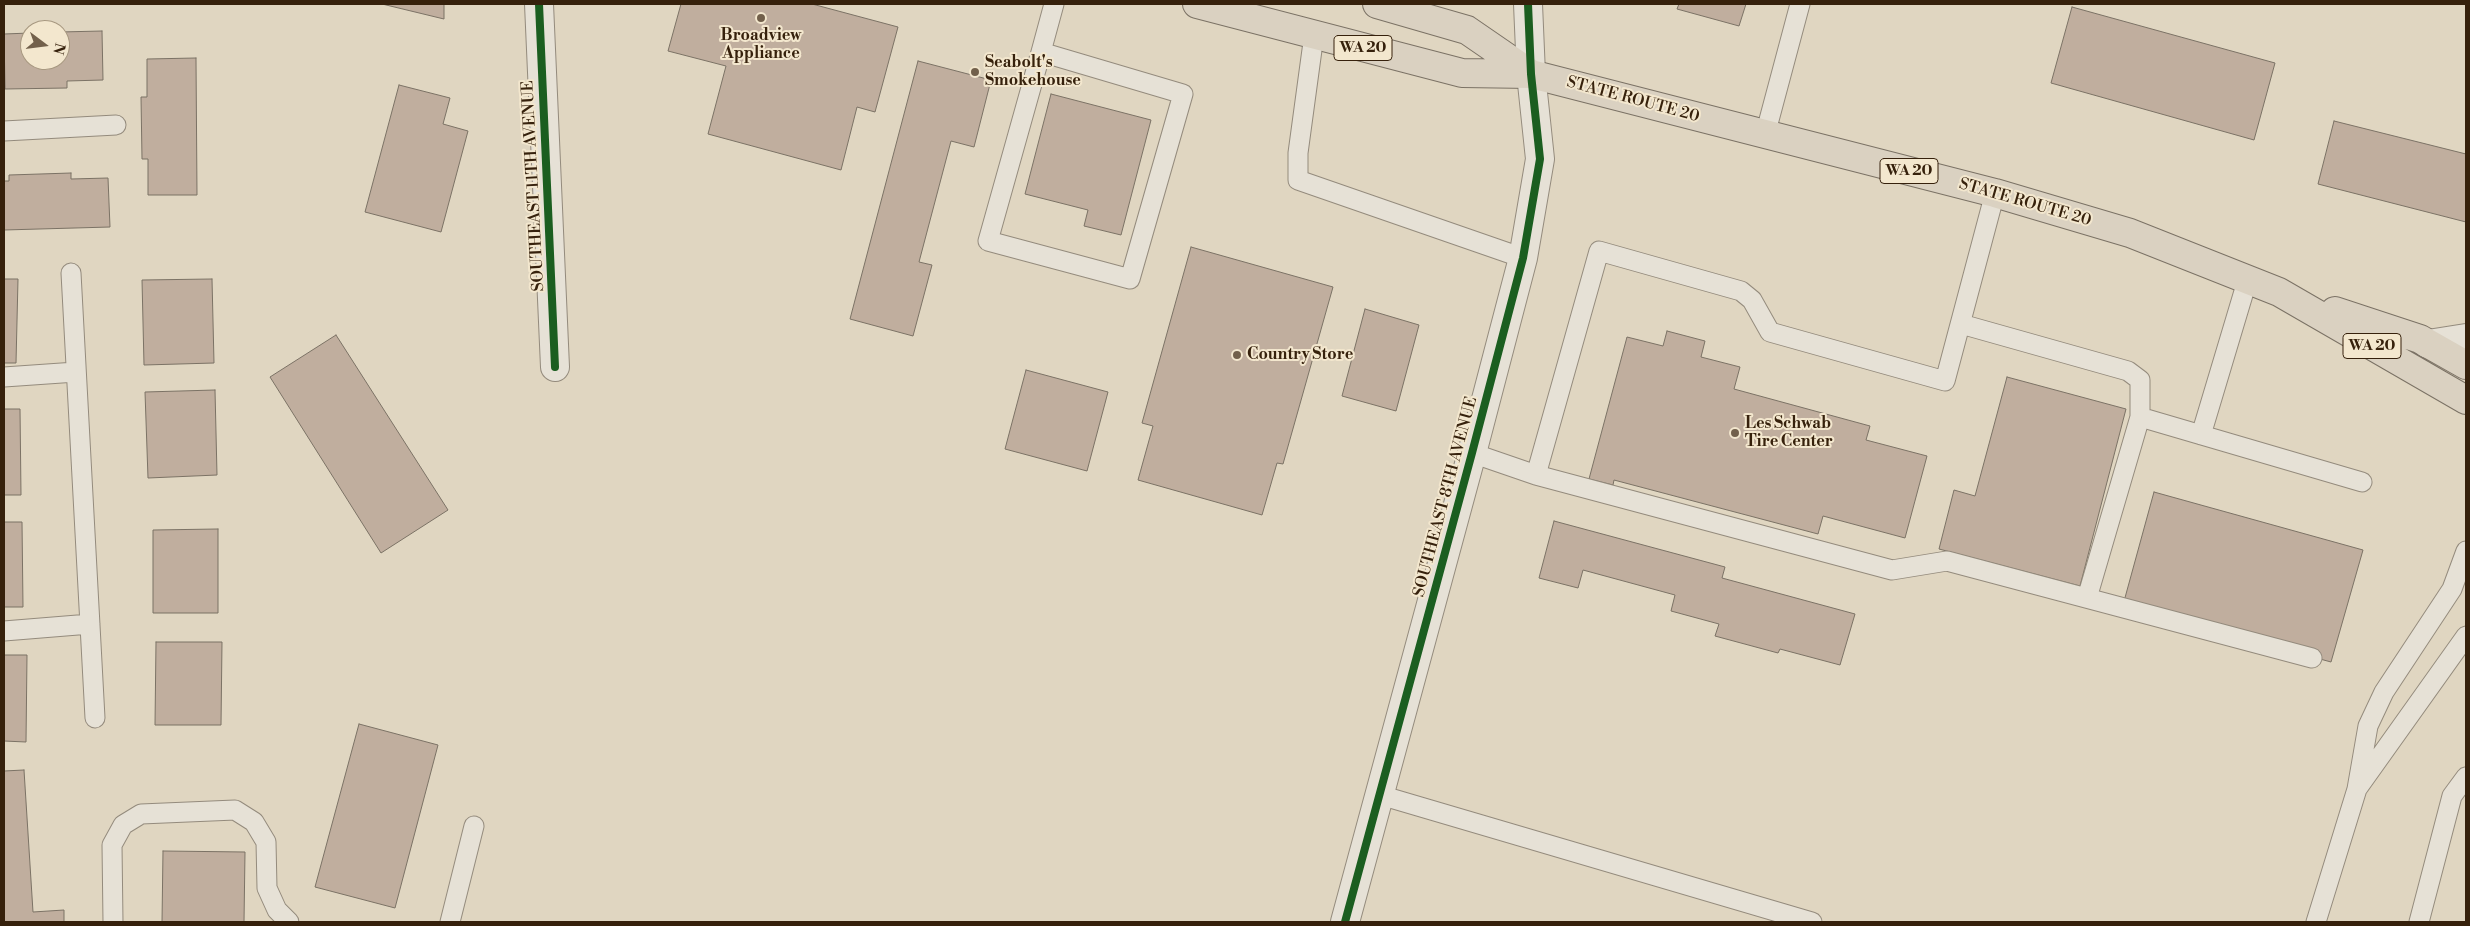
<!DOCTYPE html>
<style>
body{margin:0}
#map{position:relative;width:2470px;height:926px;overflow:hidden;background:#e0d6c1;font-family:"Libre Bodoni",serif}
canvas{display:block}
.frame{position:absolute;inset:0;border:5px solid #36210c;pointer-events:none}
.north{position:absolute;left:20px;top:20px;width:50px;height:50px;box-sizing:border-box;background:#f3e7ce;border:1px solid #a79880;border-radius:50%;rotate:105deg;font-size:14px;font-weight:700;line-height:20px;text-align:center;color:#36210c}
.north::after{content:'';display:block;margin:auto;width:18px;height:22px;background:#72604b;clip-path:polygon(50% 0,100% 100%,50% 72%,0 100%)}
</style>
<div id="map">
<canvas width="2470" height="926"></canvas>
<div class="frame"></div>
<div class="north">N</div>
</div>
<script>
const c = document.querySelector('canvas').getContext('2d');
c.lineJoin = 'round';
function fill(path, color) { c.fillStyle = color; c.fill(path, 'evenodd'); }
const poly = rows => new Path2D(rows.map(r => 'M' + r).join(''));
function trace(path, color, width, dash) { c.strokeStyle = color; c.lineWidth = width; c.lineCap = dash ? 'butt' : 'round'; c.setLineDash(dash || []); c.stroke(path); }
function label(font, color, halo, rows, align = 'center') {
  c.font = font + ' "Libre Bodoni",serif'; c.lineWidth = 4; c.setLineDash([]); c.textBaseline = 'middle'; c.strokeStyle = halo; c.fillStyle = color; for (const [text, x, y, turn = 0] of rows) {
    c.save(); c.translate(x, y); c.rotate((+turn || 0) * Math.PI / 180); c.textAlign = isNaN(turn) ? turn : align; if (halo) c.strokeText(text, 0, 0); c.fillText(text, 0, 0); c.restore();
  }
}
const building = poly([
 [382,4,444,4,444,19,382,4],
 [681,4,812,4,898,27,875,112,857,107,841,170,708,134,726,66,668,51,681,4],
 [1679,4,1746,4,1739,26,1677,9,1679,4],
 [2072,7,2275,63,2254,140,2051,83,2072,7],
 [102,31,103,80,67,81,67,88,5,89,4,34,30,33,30,60,60,60,60,32,102,31],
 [196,58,197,195,148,195,148,159,142,159,141,97,147,97,147,59,196,58],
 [918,61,991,80,974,147,951,141,919,262,932,265,913,336,850,319,918,61],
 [399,85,450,98,443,124,468,131,441,232,365,212,399,85],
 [1051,94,1151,120,1121,235,1084,226,1088,210,1025,194,1051,94],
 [2334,121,2466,154,2466,222,2318,184,2334,121],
 [71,173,71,179,108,178,110,227,4,230,4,181,9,181,9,175,71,173],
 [1191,247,1333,287,1283,464,1277,463,1262,515,1138,480,1153,426,1142,423,1191,247],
 [4,279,18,279,16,363,4,363,4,279],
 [212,279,214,363,144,365,142,280,212,279],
 [1365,309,1419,325,1396,411,1342,396,1365,309],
 [1667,331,1705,341,1701,357,1740,367,1734,389,1870,426,1866,440,1927,456,1905,538,1823,516,1818,534,1614,480,1613,485,1589,479,1627,337,1663,346,1667,331],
 [336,335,448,510,381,553,270,377,336,335],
 [1026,370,1108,392,1087,471,1005,449,1026,370],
 [2007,377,2126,409,2080,586,1939,549,1954,490,1975,496,2007,377],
 [215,390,217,475,148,478,145,392,215,390],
 [4,409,20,409,21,495,4,495,4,409],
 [2154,492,2363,550,2331,662,2123,605,2154,492],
 [1554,521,1725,567,1722,578,1855,614,1840,665,1780,649,1778,653,1715,636,1719,624,1671,611,1675,595,1583,570,1578,588,1539,578,1554,521],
 [4,522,22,522,23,607,4,607,4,522],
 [218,529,218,613,153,613,153,530,218,529],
 [156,642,222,642,221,725,155,725,156,642],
 [4,655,27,655,26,742,4,741,4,655],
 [359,724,438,745,395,908,315,887,359,724],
 [24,770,33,912,64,910,64,922,4,922,4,771,24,770],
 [163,851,245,852,244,922,162,922,163,851]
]);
fill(building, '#c0ae9e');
trace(building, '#7b7265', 1);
const service = poly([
 [1314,35,1298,153,1298,180,1523,258],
 [1041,52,1183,94,1130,279,988,241,1041,52,1054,4],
 [4,131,116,125],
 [1765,135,1800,4],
 [71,273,95,718],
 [1961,324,2128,371,2140,380,2140,417],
 [4,377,76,372],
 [2201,435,2248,278],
 [1472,453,1536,475,1892,570,1947,561,2312,658],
 [1536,475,1599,251,1741,291,1752,300,1770,332,1945,381,1995,193],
 [2466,551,2452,589,2384,692,2368,726,2357,789,2466,636],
 [2087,598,2140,417,2362,482],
 [4,631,90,624],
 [1380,795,1812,922],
 [113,922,112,845,123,825,141,814,235,810,254,822,266,842,267,888,277,910,289,922],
 [450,922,474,826],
 [2316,922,2357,789],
 [2419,922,2452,796,2466,777]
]);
const minor = poly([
 [539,4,555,367],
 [2428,344,2466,338],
 [1345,922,1472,453,1523,258,1540,159,1531,74,1528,4]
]);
const primary = poly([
 [1197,4,1462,73,1531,74,1995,193,2130,233,2279,292,2466,400],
 [1377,4,1467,30,1531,74],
 [2335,311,2420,339,2466,365]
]);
trace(service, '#948b7d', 21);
trace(minor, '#948b7d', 30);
trace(primary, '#7b7265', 30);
trace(service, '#e6e1d6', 19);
trace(minor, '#e6e1d6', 28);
trace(primary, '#dad1c1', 28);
trace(poly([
 [539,4,555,367],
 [1345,922,1472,453,1523,258,1540,159,1531,74,1528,4]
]), '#1b5e20', 8);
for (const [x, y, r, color] of [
 [761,18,5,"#72604b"],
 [975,72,5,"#72604b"],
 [1237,355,5,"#72604b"],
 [1735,433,5,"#72604b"]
]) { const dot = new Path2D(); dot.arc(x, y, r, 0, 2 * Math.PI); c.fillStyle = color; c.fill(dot); trace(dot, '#f3e7ce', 2); }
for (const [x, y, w] of [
 [1363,48,58],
 [1909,171,58],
 [2372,346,58]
]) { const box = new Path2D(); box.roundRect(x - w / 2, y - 12.5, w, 25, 4); c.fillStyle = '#f3e7ce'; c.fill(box); trace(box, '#36210c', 1); }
label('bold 15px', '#36210c', null, [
 ["WA 20",1363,48],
 ["WA 20",1909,171],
 ["WA 20",2372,346]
]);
label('bold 16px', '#36210c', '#f3e7ce', [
 ["Broadview",761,36,"center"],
 ["Appliance",761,54,"center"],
 ["Seabolt's",985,63],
 ["Smokehouse",985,81],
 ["Country Store",1247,355],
 ["Les Schwab",1745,424],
 ["Tire Center",1745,442]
], 'left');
label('16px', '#36210c', '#f3e7ce', [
 ["STATE ROUTE 20",1633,100,15],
 ["SOUTHEAST 11TH AVENUE",534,186,-93],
 ["STATE ROUTE 20",2025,203,16],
 ["SOUTHEAST 8TH AVENUE",1446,497,-75]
]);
</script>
